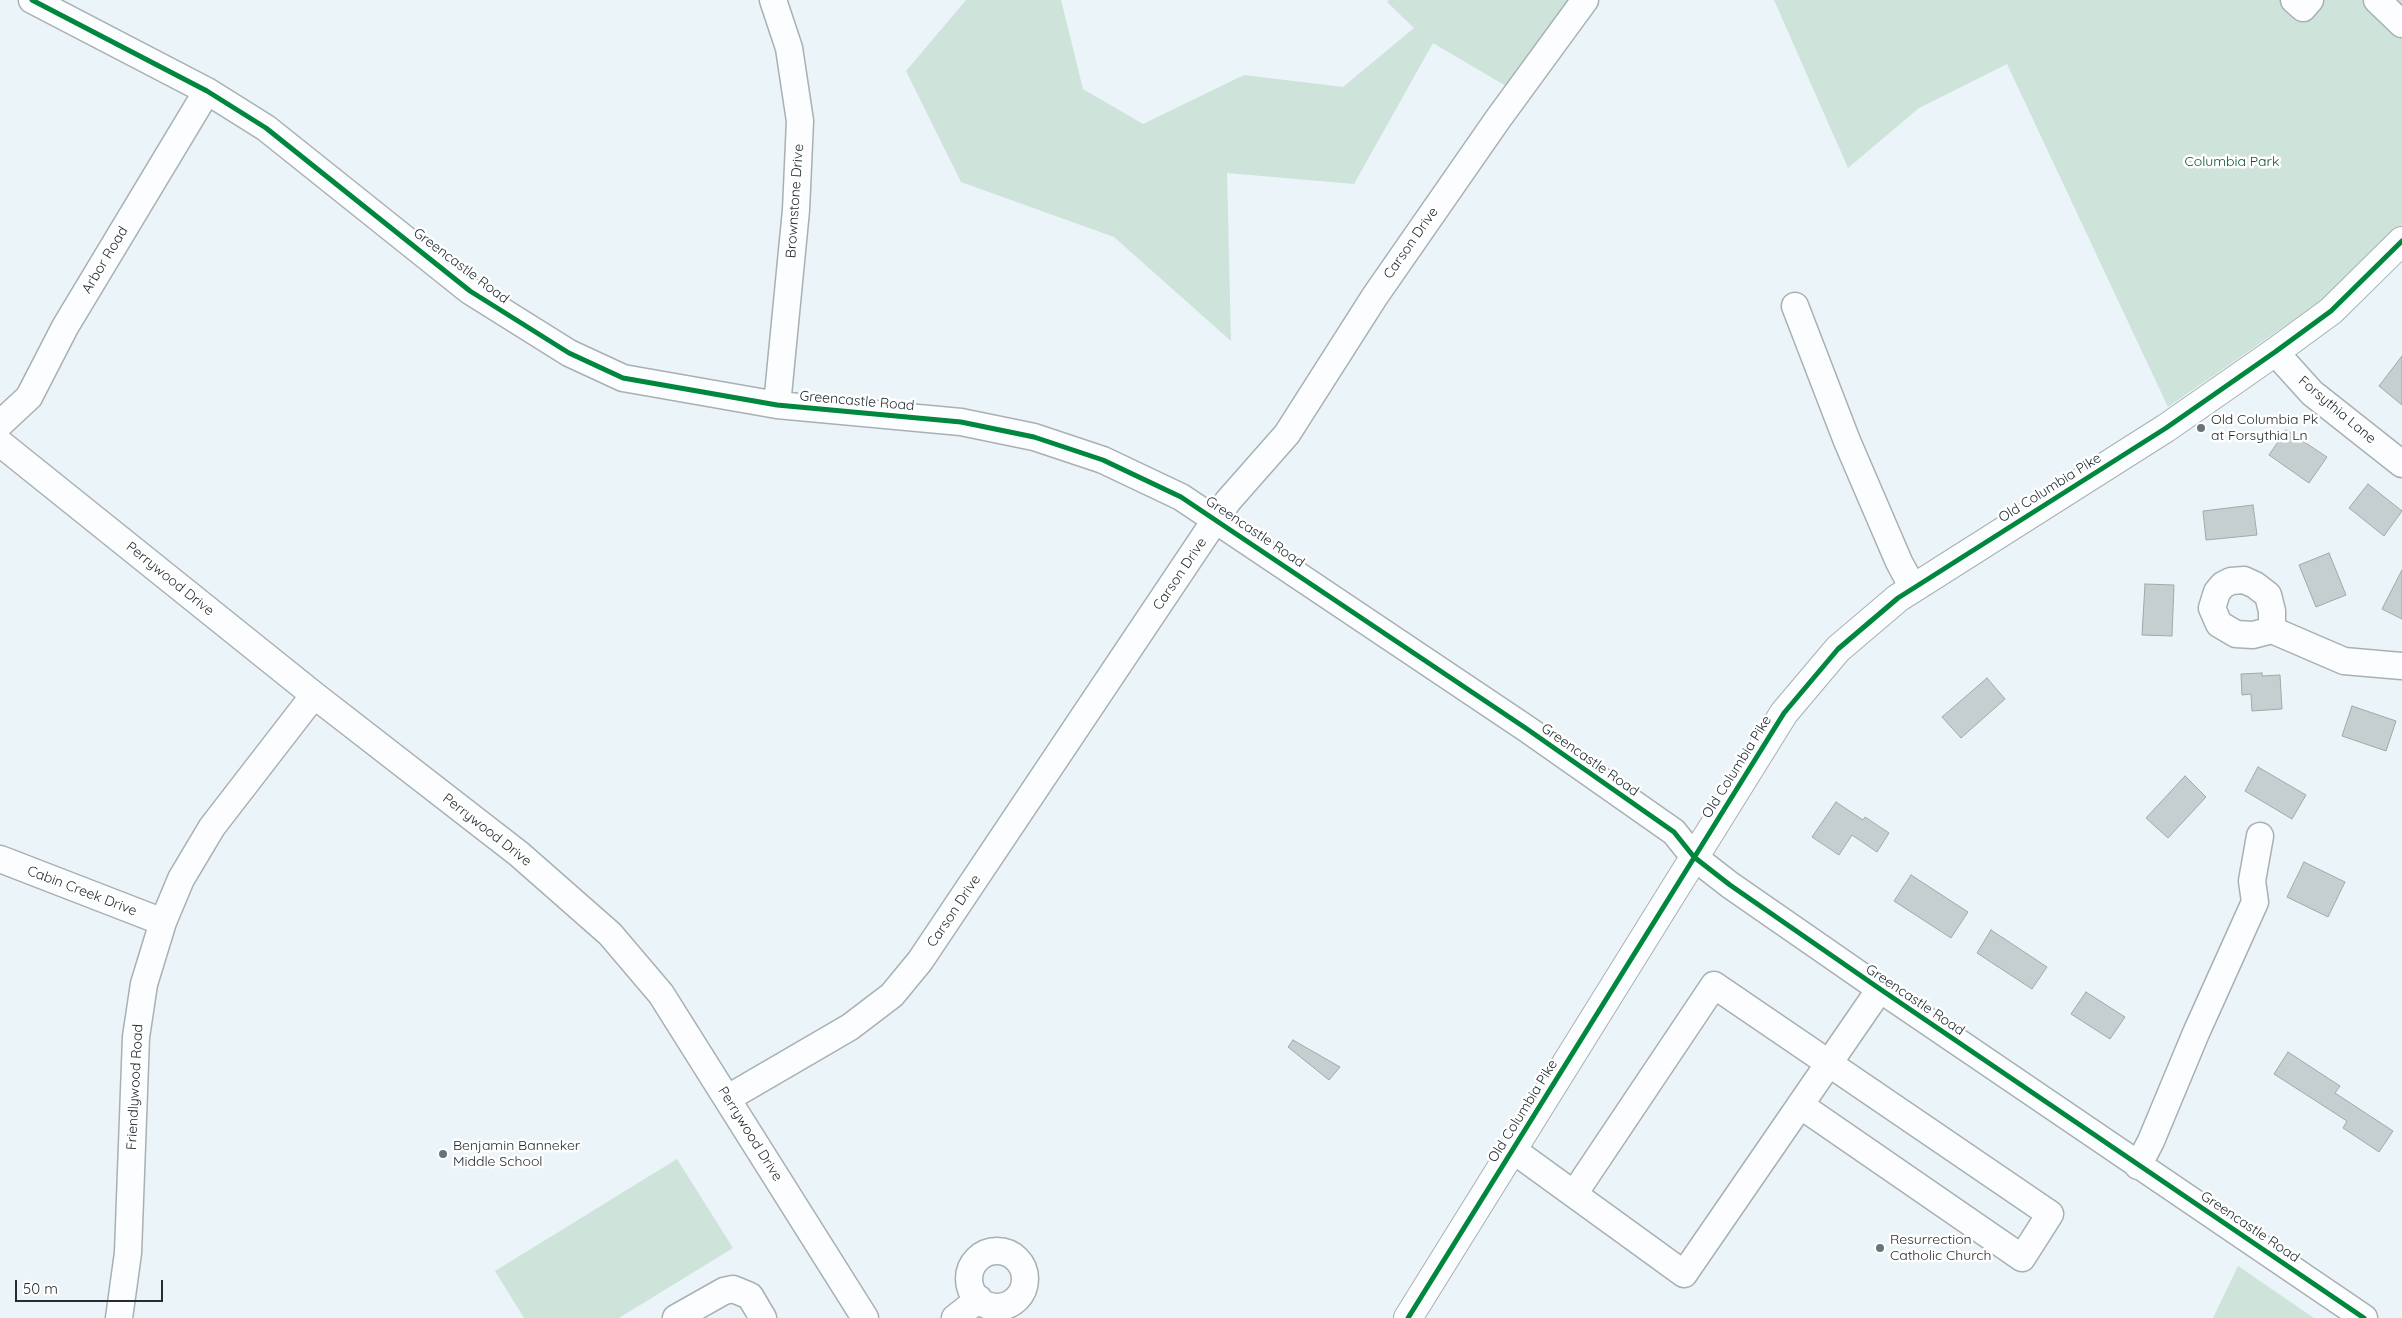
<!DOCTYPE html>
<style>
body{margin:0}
#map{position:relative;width:2402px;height:1318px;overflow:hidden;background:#ebf4f8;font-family:Quicksand,sans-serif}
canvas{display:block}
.scale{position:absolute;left:15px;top:1280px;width:148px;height:22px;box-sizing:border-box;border:2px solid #242d30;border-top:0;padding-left:6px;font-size:15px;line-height:18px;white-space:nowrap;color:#242d30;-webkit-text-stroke:4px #fff;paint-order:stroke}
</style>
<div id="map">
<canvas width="2402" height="1318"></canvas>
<div class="scale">50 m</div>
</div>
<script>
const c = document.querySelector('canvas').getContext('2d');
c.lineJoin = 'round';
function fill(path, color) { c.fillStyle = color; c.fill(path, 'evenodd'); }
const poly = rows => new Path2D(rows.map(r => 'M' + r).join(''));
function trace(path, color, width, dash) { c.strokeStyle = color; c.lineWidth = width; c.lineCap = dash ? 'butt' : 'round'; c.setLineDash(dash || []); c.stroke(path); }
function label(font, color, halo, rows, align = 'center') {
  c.font = font + ' Quicksand,sans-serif'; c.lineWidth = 5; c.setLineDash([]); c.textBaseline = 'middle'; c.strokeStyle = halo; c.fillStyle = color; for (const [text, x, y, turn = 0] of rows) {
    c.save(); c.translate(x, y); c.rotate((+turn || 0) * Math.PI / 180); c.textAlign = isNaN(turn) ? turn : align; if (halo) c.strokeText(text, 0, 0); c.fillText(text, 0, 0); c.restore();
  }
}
fill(poly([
 [966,0,1061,0,1083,89,1143,124,1244,75,1343,87,1414,28,1387,2,1389,0,1582,0,1506,86,1433,43,1354,184,1227,173,1231,341,1114,237,961,182,906,71],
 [1774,0,2402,0,2402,228,2318,303,2168,407,2007,64,1919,108,1848,168],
 [677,1159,733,1248,619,1318,524,1318,495,1271],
 [2238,1266,2314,1318,2213,1318]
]), '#cee3da');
const building = poly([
 [2402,356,2402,405,2379,386,2402,356],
 [2286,430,2327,457,2309,483,2269,455,2286,430],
 [2368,484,2402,511,2384,536,2349,508,2368,484],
 [2253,505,2257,535,2206,540,2203,511,2253,505],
 [2329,553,2346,595,2316,607,2299,565,2329,553],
 [2402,570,2402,619,2382,609,2402,570],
 [2145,584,2174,585,2172,636,2142,635,2145,584],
 [2262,673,2262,676,2280,675,2282,709,2252,711,2251,694,2242,695,2241,674,2262,673],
 [1987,678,2005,699,1961,738,1942,717,1987,678],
 [2352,706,2396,721,2386,751,2342,736,2352,706],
 [2258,767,2306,795,2292,819,2245,791,2258,767],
 [2185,776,2206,797,2168,838,2146,818,2185,776],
 [1836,802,1863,820,1865,817,1889,833,1877,852,1852,835,1839,855,1812,837,1836,802],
 [2304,862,2345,882,2328,917,2287,897,2304,862],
 [1911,875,1968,912,1951,938,1894,901,1911,875],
 [1991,930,2047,967,2032,989,1977,953,1991,930],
 [2086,992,2125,1017,2110,1039,2071,1014,2086,992],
 [1293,1040,1340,1067,1329,1080,1288,1047,1293,1040],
 [2288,1052,2340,1086,2335,1093,2393,1131,2379,1152,2343,1128,2347,1121,2274,1074,2288,1052]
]);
fill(building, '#c6cfd0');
trace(building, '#a0a9aa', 1);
const minor = poly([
 [32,0,207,91,266,128,470,291,569,353,623,378,777,405,961,422,1034,437,1103,460,1181,497,1527,729,1674,832,1694,857,1730,885,1880,989,2364,1318],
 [773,0,789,48,800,121,796,210,777,405],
 [2294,0,2303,8,2310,0],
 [2377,0,2402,24],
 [1795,306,1847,441,1899,562,1913,588],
 [2275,352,2312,393,2402,464],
 [0,424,29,397,65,327,207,91],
 [0,443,314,695,519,854,610,934,661,994,865,1318],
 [2272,630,2272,611,2268,595,2255,585,2244,580,2231,581,2223,585,2217,592,2212,608,2219,624,2236,634,2253,635,2272,630,2344,661,2402,666],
 [0,859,163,922],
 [728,1098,850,1027,892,995,920,961,1228,501,1287,434,1375,296,1498,119,1585,0],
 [1513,1150,1684,1274,1880,989],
 [2138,1166,2151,1141,2196,1033,2255,902,2252,881,2260,836],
 [1574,1194,1714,985,2050,1214,2022,1258,1800,1105],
 '969 1279a28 28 0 1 1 56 0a28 28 0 1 1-56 0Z',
 [119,1318,128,1253,136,1037,144,984,163,922,181,879,212,827,314,695],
 [676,1318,724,1291,733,1289,750,1296,763,1318],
 [955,1318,979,1299]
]);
const major = poly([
 [1408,1318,1784,713,1838,649,1898,598,2166,428,2275,352,2331,311,2402,241]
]);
trace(minor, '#a8b0b4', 29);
trace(major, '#a8b0b4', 30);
trace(minor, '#fcfdfe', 26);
trace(major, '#fcfdfe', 28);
trace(poly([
 [32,0,207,91,266,128,470,291,569,353,623,378,777,405,961,422,1034,437,1103,460,1181,497,1527,729,1674,832,1694,857,1730,885,1880,989,2364,1318],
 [1408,1318,1784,713,1838,649,1898,598,2166,428,2275,352,2331,311,2402,241]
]), '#00873e', 5);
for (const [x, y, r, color] of [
 [2201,428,5,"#6a7376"],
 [443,1154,5,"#6a7376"],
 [1880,1248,5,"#6a7376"]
]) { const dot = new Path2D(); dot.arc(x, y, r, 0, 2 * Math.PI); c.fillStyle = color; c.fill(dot); trace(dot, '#fff', 2); }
label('14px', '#0d5033', '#fff', [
 ["Columbia Park",2232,162]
]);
label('14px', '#242d30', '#fff', [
 ["Brownstone Drive",795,201,-86],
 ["Carson Drive",1411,243,-55],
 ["Arbor Road",105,260,-59],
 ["Greencastle Road",461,266,37],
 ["Greencastle Road",857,401,5],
 ["Forsythia Lane",2337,410,40],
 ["Old Columbia Pike",2050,488,-32],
 ["Greencastle Road",1255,532,34],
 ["Carson Drive",1180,574,-56],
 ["Perrywood Drive",170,579,39],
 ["Greencastle Road",1590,760,35],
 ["Old Columbia Pike",1737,767,-58],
 ["Perrywood Drive",487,830,38],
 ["Cabin Creek Drive",82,891,21],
 ["Carson Drive",954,911,-56],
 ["Greencastle Road",1915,1000,34],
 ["Friendlywood Road",135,1087,-87],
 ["Old Columbia Pike",1523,1111,-58],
 ["Perrywood Drive",750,1134,58],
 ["Greencastle Road",2250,1227,34]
]);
label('14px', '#242d30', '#fff', [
 ["Old Columbia Pk",2211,420],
 ["at Forsythia Ln",2211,436],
 ["Benjamin Banneker",453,1146],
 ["Middle School",453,1162],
 ["Resurrection",1890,1240],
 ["Catholic Church",1890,1256]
], 'left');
</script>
